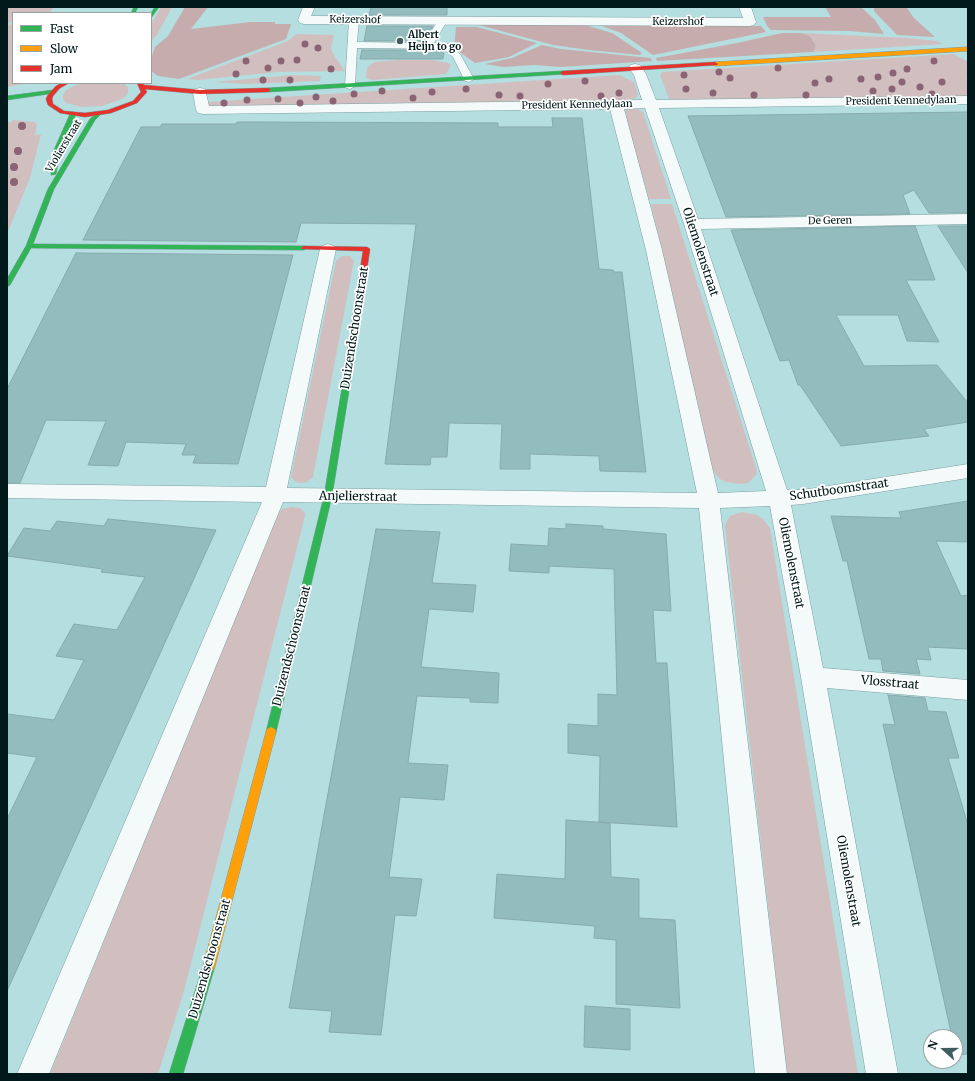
<!DOCTYPE html>
<style>
body{margin:0}
#map{position:relative;width:975px;height:1081px;overflow:hidden;background:#b4dee0;font-family:Merriweather,serif}
canvas{display:block}
.frame{position:absolute;inset:0;border:8px solid #01191a;pointer-events:none}
.legend{position:absolute;left:12px;top:12px;width:140px;height:72px;box-sizing:border-box;background:#fff;border:1px solid #99a3a3;margin:0;padding:5px 7px;list-style:none;font-size:12px;color:#01191a}
.legend li{display:flex;align-items:center;gap:8px;height:20px}
.legend b{width:20px;border:1px solid #99a3a3}
.north{position:absolute;left:923px;top:1029px;width:40px;height:40px;box-sizing:border-box;background:#fff;border:1px solid #99a3a3;border-radius:50%;rotate:291deg;font-size:11px;font-weight:700;line-height:16px;text-align:center;color:#01191a}
.north::after{content:'';display:block;margin:auto;width:14px;height:18px;background:#405e5f;clip-path:polygon(50% 0,100% 100%,50% 72%,0 100%)}
</style>
<div id="map">
<canvas width="975" height="1081"></canvas>
<div class="frame"></div>
<ul class="legend">
<li><b style="height:5px;background:#30b455"></b>Fast</li>
<li><b style="height:5px;background:#ff9f0a"></b>Slow</li>
<li><b style="height:5px;background:#e5322d"></b>Jam</li>
</ul>
<div class="north">N</div>
</div>
<script>
const c = document.querySelector('canvas').getContext('2d');
c.lineJoin = 'round';
function fill(path, color) { c.fillStyle = color; c.fill(path, 'evenodd'); }
const poly = rows => new Path2D(rows.map(r => 'M' + r).join(''));
function trace(path, color, width, dash) { c.strokeStyle = color; c.lineWidth = width; c.lineCap = dash ? 'butt' : 'round'; c.setLineDash(dash || []); c.stroke(path); }
function label(font, color, halo, rows, align = 'center') {
  c.font = font + ' Merriweather,serif'; c.lineWidth = 3.5; c.setLineDash([]); c.textBaseline = 'middle'; c.strokeStyle = halo; c.fillStyle = color; for (const [text, x, y, turn = 0] of rows) {
    c.save(); c.translate(x, y); c.rotate((+turn || 0) * Math.PI / 180); c.textAlign = isNaN(turn) ? turn : align; if (halo) c.strokeText(text, 0, 0); c.fillText(text, 0, 0); c.restore();
  }
}
fill(poly([
 [7,7,54,7,50,13,13,13,13,22,7,23],
 [161,7,172,7,157,35,151,41,151,25],
 [13,24,13,83,29,83,7,87,7,25],
 [801,33,908,38,937,41,943,44,813,52,816,46,810,36],
 [296,34,334,35,331,49,335,57,345,71,278,72,198,80,187,79,288,41],
 [954,54,968,62,968,76,966,80,968,82,968,97,673,100,669,99,660,75,662,72],
 [398,60,432,60,448,63,451,65,446,74,373,80,366,78,367,68,374,62],
 [293,75,321,76,320,81,245,84,214,82],
 [619,75,634,82,638,94,636,98,628,100,207,106,206,102],
 [80,83,123,83,128,87,128,92,126,96,120,100,102,106,81,107,66,103,63,99,63,95,66,90],
 [631,108,637,109,643,112,671,199,649,199,624,113,626,110],
 [13,120,35,122,37,124,35,135,41,134,30,178,7,234,7,122,12,122],
 [651,204,672,204,757,471,756,475,748,483,741,484,726,482,720,479,712,470],
 [342,256,350,256,354,261,313,477,307,482,299,483,294,481,291,477,336,261],
 [291,507,300,508,305,513,305,516,184,991,158,1074,50,1074,277,515,282,509],
 [742,512,757,515,763,519,770,528,858,1074,787,1074,725,525,730,516]
]), '#d1bfc0');
fill(poly([
 [185,7,208,7,191,29,250,22,275,22,275,24,291,24,286,39,179,79,158,76,151,71,151,59,155,47,168,36],
 [825,7,861,7,875,20,884,34,849,31,771,30,767,26,763,17,831,17],
 [874,7,908,7,907,8,914,18,935,37,897,35,874,11],
 [475,24,585,25,612,33,642,53,640,55,589,50,553,45],
 [599,25,761,26,766,32,653,55,621,33],
 [456,27,477,27,537,43,509,57,475,63,454,48],
 [782,33,801,33,810,36,816,46,813,52,657,61,656,58,737,43],
 [542,45,561,49,651,58,652,61,561,67,534,65,503,67,485,64,512,58]
]), '#c7acae');
const building = poly([
 [371,7,447,7,447,15,369,15,371,7],
 [367,26,433,26,423,41,364,41,367,26],
 [362,50,443,50,444,51,443,59,360,59,362,50],
 [968,112,968,213,929,213,914,190,903,195,910,214,726,217,688,116,968,112],
 [552,118,582,118,599,269,613,270,614,272,622,272,646,472,600,471,599,456,530,454,530,469,500,469,502,424,449,423,447,457,431,457,430,465,385,464,416,224,301,223,296,242,83,240,141,127,160,127,162,124,236,124,237,122,256,122,498,123,498,127,553,127,552,118],
 [915,226,935,280,906,280,939,342,907,341,898,315,836,315,864,366,937,365,968,403,968,422,924,429,929,436,841,446,800,385,798,385,789,360,780,361,731,230,915,226],
 [938,226,968,226,968,273,938,226],
 [76,253,293,255,238,464,193,463,196,455,182,455,186,444,126,442,118,466,88,465,106,421,46,420,20,483,7,483,7,389,76,253],
 [968,501,968,542,936,541,961,596,968,595,968,649,928,647,931,660,916,659,920,674,883,671,881,659,869,659,847,561,843,561,831,516,901,518,899,512,968,501],
 [108,519,216,530,7,991,7,819,37,757,7,753,7,714,54,720,84,660,56,656,74,624,117,630,145,577,101,572,103,569,7,556,24,528,50,531,57,521,104,526,108,519],
 [566,524,603,526,603,529,666,534,671,611,653,610,656,663,667,663,677,827,599,822,600,756,568,753,568,724,598,726,598,694,617,695,614,569,549,566,549,573,509,571,511,544,548,546,549,528,566,529,566,524],
 [376,529,440,532,432,583,476,585,473,612,429,609,421,667,499,673,498,703,470,702,470,698,417,696,408,763,448,765,444,800,400,797,389,877,422,879,416,916,395,915,381,1035,329,1032,332,1011,289,1008,376,529],
 [888,695,925,698,928,711,946,712,959,758,948,758,968,825,968,1054,956,1055,955,1037,952,1037,883,724,895,725,888,695],
 [566,820,610,823,611,877,639,879,639,918,675,920,680,1008,616,1004,616,940,594,938,595,926,494,918,497,874,565,879,566,820],
 [585,1006,630,1009,630,1050,584,1047,585,1006]
]);
fill(building, '#92bcbe');
trace(building, '#88aaac', 1);
const lane = poly([
 [354,17,359,20,357,42,424,43,439,19,445,19,447,21,434,43,449,44,460,54,474,79,469,82,465,81,453,57,444,49,357,48,355,86,350,89,346,88,345,86,349,20,354,17]
]);
const street = poly([
 [303,7,315,7,311,16,743,18,739,7,751,7,756,22,754,25,750,26,304,24,300,23,298,20,303,7],
 [635,64,640,65,646,74,656,100,968,96,968,104,659,108,698,219,968,214,968,224,701,229,787,490,803,490,968,464,968,478,803,504,791,505,823,668,968,680,968,700,827,688,898,1074,866,1074,801,677,770,506,720,508,787,1074,755,1074,699,508,283,502,49,1074,17,1074,262,502,7,498,7,484,266,487,320,249,322,246,328,244,334,246,336,249,287,488,697,493,646,250,610,109,203,114,198,113,196,110,193,92,195,89,200,88,205,89,209,106,642,100,634,75,629,68,630,65,635,64],
 [645,108,684,224,766,491,718,493,662,250,624,109,645,108]
]);
const fast = poly([
 [134,7,138,7,135,13,131,13,134,7],
 [155,7,159,7,151,18,151,13,155,7],
 [563,71,566,73,565,74,268,92,265,90,268,88,563,71],
 [53,90,56,92,55,93,7,100,7,96,53,90],
 [73,112,76,114,60,150,56,174,51,175,54,150,70,114,73,112],
 [98,112,101,114,95,120,54,189,33,244,304,246,307,248,304,250,31,248,10,285,7,287,7,279,26,246,48,189,90,119,98,112],
 [345,370,351,370,352,372,332,496,276,732,275,735,271,737,267,735,266,732,324,496,345,370],
 [209,960,213,962,215,966,183,1074,169,1074,203,966,205,962,209,960]
]);
const slow = poly([
 [968,47,968,51,715,66,712,64,715,62,968,47],
 [271,727,275,729,276,732,215,966,213,970,209,972,205,970,203,966,266,732,267,729,271,727]
]);
const jam = poly([
 [715,62,718,64,717,65,563,75,560,73,563,71,715,62],
 [62,83,69,83,60,88,53,96,52,99,53,104,64,111,85,113,108,110,133,101,141,92,137,83,143,83,144,85,200,90,268,88,271,90,268,92,200,94,145,89,147,92,137,103,111,113,85,117,60,113,48,105,46,99,48,95,56,86,62,83],
 [304,246,367,247,370,249,351,374,345,374,344,372,363,251,302,249,301,248,304,246]
]);
trace(lane, '#7b9ea0', 1);
trace(street, '#7b9ea0', 1);
trace(fast, '#7b9ea0', 1);
trace(slow, '#7b9ea0', 1);
trace(jam, '#7b9ea0', 1);
fill(lane, '#f4fafa');
fill(street, '#f4fafa');
fill(fast, '#30b455');
fill(slow, '#ff9f0a');
fill(jam, '#e5322d');
c.fillStyle = '#8b6473';
for (const [x, y, r] of [
 [305,44,3.5],
 [318,48,3.5],
 [297,60,3.5],
 [246,61,3.5],
 [281,61,3.5],
 [934,61,3.5],
 [268,68,3.5],
 [778,68,3.5],
 [331,69,3.5],
 [907,69,3.5],
 [719,72,3.5],
 [893,73,3.5],
 [236,74,3.5],
 [684,75,3.5],
 [878,77,3.5],
 [730,78,3.5],
 [829,79,3.5],
 [861,79,3.5],
 [263,80,3.5],
 [290,80,3.5],
 [585,81,3.5],
 [902,82,3.5],
 [942,82,3.5],
 [815,83,3.5],
 [548,84,3.5],
 [920,87,3.5],
 [466,89,3.5],
 [686,89,3.5],
 [892,89,3.5],
 [382,91,3.5],
 [873,91,3.5],
 [432,92,3.5],
 [619,93,3.5],
 [713,93,3.5],
 [354,94,3.5],
 [932,94,3.5],
 [499,95,3.5],
 [754,95,3.5],
 [806,95,3.5],
 [520,96,3.5],
 [601,96,3.5],
 [316,97,3.5],
 [413,98,3.5],
 [278,99,3.5],
 [247,100,3.5],
 [333,101,3.5],
 [224,103,3.5],
 [300,103,3.5],
 [22,126,4],
 [18,151,4],
 [14,167,4],
 [14,182,4]
]) { c.beginPath(); c.arc(x, y, r, 0, 2 * Math.PI); c.fill(); }
for (const [x, y, r, color] of [
 [400,41,4,"#405e5f"]
]) { const dot = new Path2D(); dot.arc(x, y, r, 0, 2 * Math.PI); c.fillStyle = color; c.fill(dot); trace(dot, '#fff', 1.5); }
label('10px', '#01191a', '#fff', [
 ["Keizershof",355,20,1],
 ["Keizershof",678,22],
 ["President Kennedylaan",901,101,-1],
 ["President Kennedylaan",577,105,-1],
 ["Violierstraat",64,146,-59],
 ["De Geren",830,221,-1]
]);
label('bold 10px', '#01191a', '#fff', [
 ["Albert",408,35],
 ["Heijn to go",408,47]
], 'left');
label('12px', '#01191a', '#fff', [
 ["Oliemolenstraat",700,252,72],
 ["Duizendschoonstraat",355,328,-81],
 ["Schutboomstraat",839,490,-8],
 ["Anjelierstraat",358,497,1],
 ["Oliemolenstraat",791,563,79],
 ["Duizendschoonstraat",292,646,-76],
 ["Vlosstraat",890,683,5],
 ["Oliemolenstraat",848,881,80],
 ["Duizendschoonstraat",210,959,-74]
]);
</script>
